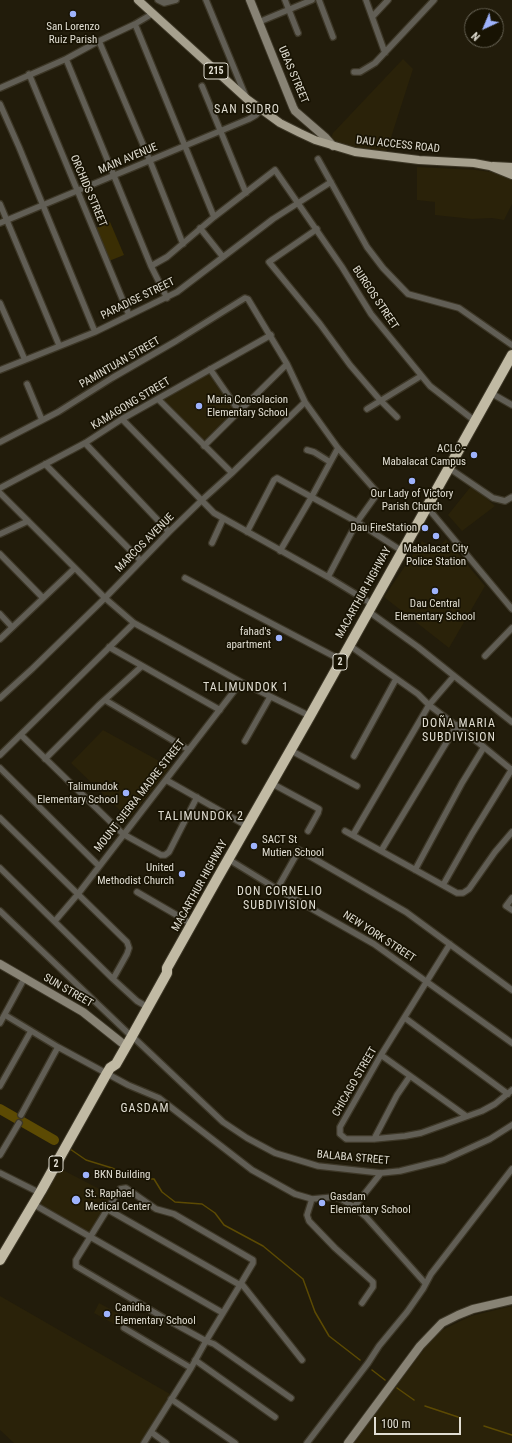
<!DOCTYPE html>
<meta charset="utf-8">
<style>
body{margin:0}
#map{position:relative;width:512px;height:1443px;overflow:hidden;background:#221c0b;font-family:"Roboto Condensed",sans-serif}
canvas{display:block}
.north{position:absolute;left:464px;top:8px;width:40px;height:40px;box-sizing:border-box;background:#181303;border:1px solid #686456;border-radius:50%;rotate:224deg;font-size:11px;font-weight:700;line-height:16px;text-align:center;color:#e0ddd2}
.north::after{content:'';display:block;margin:auto;width:14px;height:18px;background:#9eb3fd;clip-path:polygon(50% 0,100% 100%,50% 72%,0 100%)}
.scale{position:absolute;left:374px;top:1417px;width:87px;height:18px;box-sizing:border-box;border:2px solid #e0ddd2;border-top:0;padding-left:5px;font-size:12px;line-height:14px;white-space:nowrap;color:#e0ddd2;-webkit-text-stroke:3px #181303;paint-order:stroke}
</style>
<div id="map">
<canvas width="512" height="1443"></canvas>
<div class="north">N</div>
<div class="scale">100 m</div>
</div>
<script>
const c = document.querySelector('canvas').getContext('2d');
c.lineJoin = 'round';
function fill(path, color) { c.fillStyle = color; c.fill(path, 'evenodd'); }
const poly = rows => new Path2D(rows.map(r => 'M' + r).join(''));
function trace(path, color, width, dash) { c.strokeStyle = color; c.lineWidth = width; c.lineCap = dash ? 'butt' : 'round'; c.setLineDash(dash || []); c.stroke(path); }
function label(font, color, halo, rows, align = 'center') {
  c.font = font + ' "Roboto Condensed",sans-serif'; c.lineWidth = 3.5; c.setLineDash([]); c.textBaseline = 'middle'; c.strokeStyle = halo; c.fillStyle = color; for (const [text, x, y, turn = 0] of rows) {
    c.save(); c.translate(x, y); c.rotate((+turn || 0) * Math.PI / 180); c.textAlign = isNaN(turn) ? turn : align; if (halo) c.strokeText(text, 0, 0); c.fillText(text, 0, 0); c.restore();
  }
}
fill(poly([
 [403,59,413,69,386,153,350,147,330,141,333,133],
 [417,167,476,170,499,173,512,178,512,204,504,220,492,218,472,219,435,215,435,202,417,200],
 [206,370,236,413,203,441,161,400],
 [472,485,495,506,462,531,448,515],
 [446,539,485,586,449,648,384,597,422,541,436,550],
 [103,730,170,767,129,819,71,763],
 [59,1168,113,1196,91,1233,39,1205],
 [0,1296,170,1394,141,1443,14,1443,0,1430],
 [99,1303,121,1315,116,1325,94,1313],
 [512,1306,512,1443,353,1443,430,1341,440,1331,471,1316]
]), '#2a2209');
fill(poly([
 [110,222,124,255,109,261,96,228]
]), '#3a2e04');
trace(poly([
 [70,1149,86,1160,112,1168,136,1179,154,1179,162,1192,175,1202,202,1204,215,1213,224,1225,263,1246,303,1279,315,1312,329,1336,360,1360],
 [372,1370,385,1380],
 [397,1388,414,1400],
 [425,1406,458,1417],
 [484,1426,512,1435]
]), '#5c4a03', 1.5);
trace(poly([
 [0,1109,54,1140]
]), '#5c4a03', 10);
const street = poly([
 [158,0,164,3,176,0],
 [206,0,246,97],
 [285,0,298,33],
 [319,0,333,37],
 [366,0,385,53],
 [373,16,388,0],
 [259,22,312,0],
 [135,24,214,217],
 [99,41,150,161,183,244],
 [66,59,151,266,167,298],
 [354,72,360,72,375,63,434,0],
 [29,74,129,315],
 [202,86,246,193],
 [0,88,66,59,99,41,135,24,152,14],
 [0,104,19,147,95,332],
 [318,159,367,247,383,268,408,294,459,308,512,345],
 [0,204,59,345],
 [0,223,249,119,256,115,261,109],
 [200,228,223,257],
 [317,229,269,262,320,324,350,365,380,400,397,417],
 [151,266,167,257,214,217,275,170,342,267,371,314,430,386,475,421],
 [0,303,25,360],
 [210,369,239,411],
 [0,370,95,332,177,292,273,219,331,182],
 [27,384,42,420],
 [491,393,512,405],
 [158,399,232,473],
 [367,409,421,376],
 [122,419,214,513,328,577,372,604],
 [0,442,58,412,112,378,176,341,245,298,248,299,287,364,305,402,338,448,376,491,375,497,357,522,328,577],
 [85,443,169,532],
 [204,446,287,364],
 [307,450,314,452,330,462],
 [45,464,141,561],
 [449,468,493,498,505,501,512,497],
 [0,488,85,443,122,419,271,335],
 [0,493,105,598,134,623,241,682,310,716],
 [427,507,512,609],
 [247,532,274,480,277,478,357,522,402,551],
 [0,534,28,521],
 [212,543,223,519],
 [280,551,311,498,338,448],
 [0,554,43,598],
 [185,578,341,660],
 [368,611,418,647,512,722],
 [0,614,12,627],
 [0,639,75,568],
 [349,645,418,694,429,705,484,747,512,770],
 [109,647,220,710],
 [485,656,512,628],
 [0,698,32,669,105,598,169,532,202,500,232,473,305,402],
 [105,700,189,750],
 [21,735,123,834,161,855,165,855,169,852,197,797],
 [245,741,270,697],
 [290,750,357,786],
 [0,755,134,623],
 [354,756,396,679],
 [45,759,99,705,142,666],
 [0,768,99,866],
 [166,780,247,826],
 [271,783,319,809,318,813,308,831],
 [0,818,127,942,129,948,127,954,113,979],
 [345,831,457,893,463,893,469,889,495,852,512,832],
 [353,835,429,705,454,676],
 [381,851,457,725],
 [228,859,277,889,374,944,512,1043],
 [0,868,113,979,137,1001,144,1005],
 [415,870,462,783,484,747],
 [443,885,472,834,512,769],
 [277,889,299,850,406,912,512,990],
 [137,892,192,924],
 [512,898,506,906,512,910],
 [0,911,128,1033],
 [55,921,78,894,241,682],
 [450,944,381,1055,340,1127,340,1134,346,1139,374,1139,405,1136,421,1133,482,1111,495,1104,512,1090],
 [5,1015,58,1047,128,1085,159,1098,252,1170,295,1194,312,1199,334,1197,341,1199,354,1207,366,1217,425,1283],
 [405,1018,508,1094],
 [0,1023,24,979],
 [132,1036,223,1122,247,1138,275,1153,318,1166,381,1173,400,1171,444,1160,490,1139,512,1125],
 [381,1055,466,1116],
 [0,1086,31,1031],
 [21,1115,58,1047],
 [374,1139,397,1095,410,1076],
 [0,1155,19,1123],
 [0,1173,40,1193],
 [312,1199,307,1215,309,1221,335,1248,373,1282,373,1287,362,1303],
 [33,1204,223,1313],
 [354,1207,381,1173],
 [107,1209,240,1285],
 [241,1283,302,1360],
 [124,1328,191,1368],
 [195,1360,275,1417],
 [171,1399,235,1443],
 [151,1432,166,1443],
 [144,1443,191,1368,206,1341,240,1285,253,1263,253,1260,174,1214,156,1209,126,1188,120,1189,76,1260,76,1266,164,1318,206,1341,214,1344,291,1398],
 [307,1443,368,1363,379,1346,407,1312,423,1289,431,1274,512,1169]
]);
const secondary = poly([
 [250,0,293,107,295,111,325,137,333,146],
 [0,964,83,1012,122,1043],
 [348,1443,420,1346,442,1323,458,1315,473,1309,512,1300]
]);
const primary = poly([
 [138,0,247,99,280,123,300,133,315,140,355,152,419,160,474,163,490,166,512,175],
 [493,166,512,167]
]);
const highway = poly([
 [0,1260,41,1191,107,1073,110,1068,116,1064,132,1036,167,973,167,968,217,879,310,716,512,355]
]);
trace(street, '#3d3727', 8);
trace(secondary, '#3d3727', 10);
trace(primary, '#3d3727', 10);
trace(highway, '#3d3727', 12);
trace(street, '#615e55', 5.5);
trace(secondary, '#888375', 8);
trace(primary, '#a6a08e', 8);
trace(highway, '#c1baa4', 10);
for (const [x, y, r, color] of [
 [73,14,4,"#9eb3fd"],
 [199,406,4,"#9eb3fd"],
 [474,455,4,"#9eb3fd"],
 [412,481,4,"#9eb3fd"],
 [425,528,4,"#9eb3fd"],
 [436,536,4,"#9eb3fd"],
 [435,591,4,"#9eb3fd"],
 [279,638,4,"#9eb3fd"],
 [126,793,4,"#9eb3fd"],
 [254,846,4,"#9eb3fd"],
 [182,874,4,"#9eb3fd"],
 [86,1175,4,"#9eb3fd"],
 [76,1200,5,"#9eb3fd"],
 [322,1203,4,"#9eb3fd"],
 [107,1314,4,"#9eb3fd"]
]) { const dot = new Path2D(); dot.arc(x, y, r, 0, 2 * Math.PI); c.fillStyle = color; c.fill(dot); trace(dot, '#181303', 1.5); }
for (const [x, y, w] of [
 [216,71,24],
 [340,662,14],
 [56,1164,14]
]) { const box = new Path2D(); box.roundRect(x - w / 2, y - 8, w, 16, 3); c.fillStyle = '#181303'; c.fill(box); trace(box, '#e0ddd2', 1); }
label('bold 10px', '#e0ddd2', null, [
 ["215",216,71],
 ["2",340,662],
 ["2",56,1164]
]);
label('11px', '#e0ddd2', '#181303', [
 ["San Lorenzo",73,27,"center"],
 ["Ruiz Parish",73,40,"center"],
 ["Maria Consolacion",207,400],
 ["Elementary School",207,413],
 ["ACLC -",466,449,"right"],
 ["Mabalacat Campus",466,462,"right"],
 ["Our Lady of Victory",412,494,"center"],
 ["Parish Church",412,507,"center"],
 ["Dau FireStation",417,528,"right"],
 ["Mabalacat City",436,549,"center"],
 ["Police Station",436,562,"center"],
 ["Dau Central",435,604,"center"],
 ["Elementary School",435,617,"center"],
 ["fahad's",271,632,"right"],
 ["apartment",271,645,"right"],
 ["Talimundok",118,787,"right"],
 ["Elementary School",118,800,"right"],
 ["SACT St",262,840],
 ["Mutien School",262,853],
 ["United",174,868,"right"],
 ["Methodist Church",174,881,"right"],
 ["BKN Building",94,1175],
 ["St. Raphael",85,1194],
 ["Medical Center",85,1207],
 ["Gasdam",330,1197],
 ["Elementary School",330,1210],
 ["Canidha",115,1308],
 ["Elementary School",115,1321]
], 'left');
label('11px', '#e0ddd2', '#181303', [
 ["UBAS STREET",293,75,67],
 ["DAU ACCESS ROAD",398,145,6],
 ["MAIN AVENUE",128,159,-23],
 ["ORCHIDS STREET",88,191,67],
 ["BURGOS STREET",375,298,56],
 ["PARADISE STREET",138,299,-26],
 ["PAMINTUAN STREET",120,363,-30],
 ["KAMAGONG STREET",131,404,-31],
 ["MARCOS AVENUE",145,543,-45],
 ["MACARTHUR HIGHWAY",364,593,-61],
 ["MOUNT SIERRA MADRE STREET",140,796,-52],
 ["MACARTHUR HIGHWAY",200,886,-61],
 ["NEW YORK STREET",379,937,33],
 ["SUN STREET",68,991,30],
 ["CHICAGO STREET",355,1082,-60],
 ["BALABA STREET",353,1158,5]
]);
c.letterSpacing = '1px';
label('12px', '#e0ddd2', '#181303', [
 ["SAN ISIDRO",247,110],
 ["TALIMUNDOK 1",246,688],
 ["DOÑA MARIA",459,724],
 ["SUBDIVISION",459,738],
 ["TALIMUNDOK 2",201,817],
 ["DON CORNELIO",280,892],
 ["SUBDIVISION",280,906],
 ["GASDAM",145,1109]
]);
c.letterSpacing = '0px';
</script>
